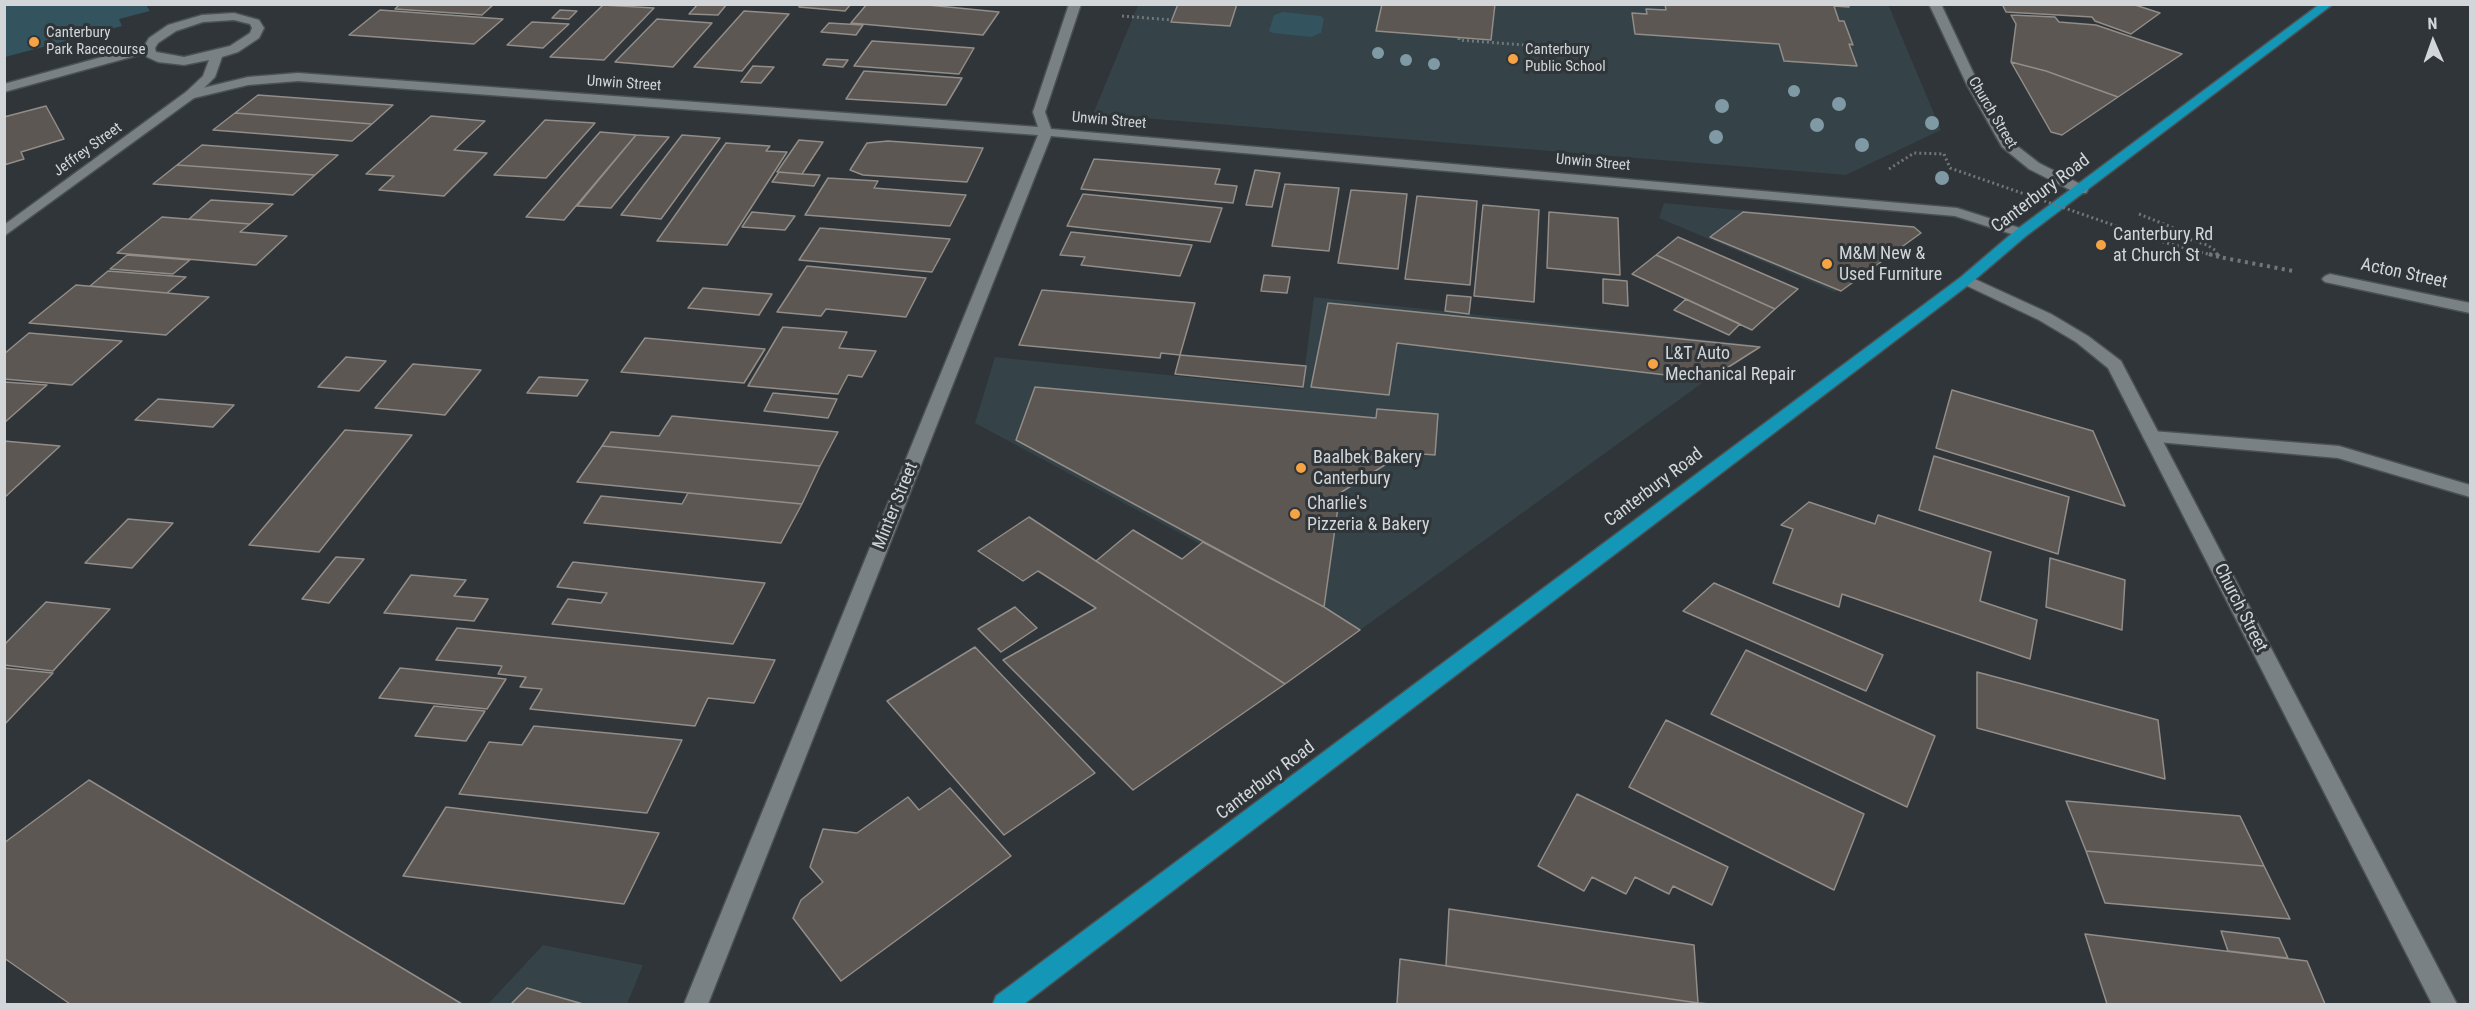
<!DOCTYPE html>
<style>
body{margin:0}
#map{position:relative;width:2475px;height:1009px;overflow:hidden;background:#2f3538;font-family:"Roboto Condensed",sans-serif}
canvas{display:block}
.frame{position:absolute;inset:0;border:6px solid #d2d6d8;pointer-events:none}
.north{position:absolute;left:2403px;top:12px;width:60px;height:60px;-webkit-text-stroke:4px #2f3538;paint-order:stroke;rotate:358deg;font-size:16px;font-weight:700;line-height:24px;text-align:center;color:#d2d6d8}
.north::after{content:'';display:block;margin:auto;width:21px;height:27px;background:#d2d6d8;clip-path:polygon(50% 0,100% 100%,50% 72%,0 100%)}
</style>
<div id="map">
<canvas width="2475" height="1009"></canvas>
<div class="frame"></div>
<div class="north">N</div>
</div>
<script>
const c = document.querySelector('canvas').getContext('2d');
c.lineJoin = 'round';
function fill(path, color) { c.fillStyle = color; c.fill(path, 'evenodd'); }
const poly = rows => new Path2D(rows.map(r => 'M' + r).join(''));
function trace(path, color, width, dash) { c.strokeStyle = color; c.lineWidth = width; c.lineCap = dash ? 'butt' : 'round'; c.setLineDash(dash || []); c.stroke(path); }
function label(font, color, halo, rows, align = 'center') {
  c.font = font + ' "Roboto Condensed",sans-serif'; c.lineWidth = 6; c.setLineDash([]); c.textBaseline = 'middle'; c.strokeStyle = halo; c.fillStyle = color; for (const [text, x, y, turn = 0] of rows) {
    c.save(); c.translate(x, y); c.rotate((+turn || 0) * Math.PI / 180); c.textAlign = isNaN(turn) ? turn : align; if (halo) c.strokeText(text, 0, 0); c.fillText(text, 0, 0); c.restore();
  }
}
fill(poly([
 [1888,4,1941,130,1846,175,1093,114,1138,5],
 [1664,203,1914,227,1921,233,1835,292,1659,218],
 [1314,297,1755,345,1360,630,975,423,995,357,1302,389],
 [543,945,643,965,627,1004,488,1004]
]), '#354247');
fill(poly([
 [146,5,150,11,119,19,122,26,5,57,5,5],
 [1283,12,1321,16,1324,19,1321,33,1311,37,1273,33,1269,31,1274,15]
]), '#33535e');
const building = poly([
 [400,4,494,4,482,15,395,9,400,4],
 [698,4,727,4,718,15,689,14,698,4],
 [801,4,851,4,845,11,799,7,801,4],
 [867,4,918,4,999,12,983,35,851,23,867,4],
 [1178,4,1237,4,1230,26,1171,22,1178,4],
 [1382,4,1495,4,1491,40,1376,31,1382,4],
 [1665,4,1848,4,1849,7,1834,6,1839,21,1844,21,1853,45,1849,44,1857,66,1784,61,1779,44,1635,34,1632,13,1647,14,1646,9,1666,10,1665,4],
 [2002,4,2132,4,2160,13,2131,34,2095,21,2092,17,2006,12,2002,4],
 [603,5,654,8,604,60,550,57,603,5],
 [380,10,503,19,474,44,349,35,380,10],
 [560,10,577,11,569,19,552,18,560,10],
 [744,11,789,14,742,71,694,67,744,11],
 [2011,15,2055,17,2059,22,2096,25,2182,54,2118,97,2046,71,2011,62,2016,24,2011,15],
 [657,19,712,23,673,67,615,62,657,19],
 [532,22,569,24,543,48,507,45,532,22],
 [829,23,863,25,856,35,821,32,829,23],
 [872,41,974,48,959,74,854,66,872,41],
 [827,59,848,60,843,67,823,65,827,59],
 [2011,62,2046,71,2118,97,2062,135,2051,132,2011,62],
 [753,66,774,67,761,83,741,82,753,66],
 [864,71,962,78,946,105,846,99,864,71],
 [258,95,393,105,372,124,235,113,258,95],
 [46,106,64,139,21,152,24,159,4,165,4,117,46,106],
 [235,113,372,124,352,141,213,130,235,113],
 [431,116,485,121,454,150,487,153,444,196,379,190,394,176,366,174,431,116],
 [545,120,595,123,546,178,494,175,545,120],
 [600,132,636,135,564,220,526,217,600,132],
 [636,135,669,137,611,208,577,206,636,135],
 [682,135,720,138,661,219,621,215,682,135],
 [799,140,823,142,802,174,777,172,799,140],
 [888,141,983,148,967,182,863,175,850,170,867,143,888,141],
 [726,143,770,146,766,151,787,152,727,245,657,241,726,143],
 [202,145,338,155,315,175,177,165,202,145],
 [1094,159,1220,169,1215,184,1237,186,1233,203,1081,189,1094,159],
 [177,165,315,175,293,195,153,184,177,165],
 [1255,170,1280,173,1272,207,1246,205,1255,170],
 [779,172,802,174,820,175,814,186,772,182,779,172],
 [828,178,878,181,874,188,966,195,950,226,805,215,828,178],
 [1285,184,1339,188,1329,251,1272,246,1285,184],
 [1351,190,1407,194,1398,269,1338,263,1351,190],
 [1083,194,1222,208,1210,242,1067,226,1083,194],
 [1417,196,1477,201,1470,285,1405,279,1417,196],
 [211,200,273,204,250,224,189,219,211,200],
 [1483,205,1539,210,1534,302,1474,296,1483,205],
 [752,212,795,216,785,230,742,227,752,212],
 [1549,212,1618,218,1620,275,1547,268,1549,212],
 [1743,212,1914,227,1921,233,1841,291,1710,237,1743,212],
 [162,217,250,224,240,232,287,236,256,265,117,253,162,217],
 [820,228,950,239,932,272,799,260,820,228],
 [1071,232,1192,245,1180,276,1081,265,1085,257,1060,255,1071,232],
 [1678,237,1798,289,1775,309,1656,255,1678,237],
 [127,255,190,260,173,274,110,269,127,255],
 [1656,255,1775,309,1752,330,1632,274,1656,255],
 [807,266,926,278,906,317,826,309,821,316,777,312,807,266],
 [108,271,186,277,167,293,90,286,108,271],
 [1264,275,1290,277,1287,293,1261,291,1264,275],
 [1603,279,1627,281,1628,306,1603,303,1603,279],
 [76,285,167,293,209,297,166,335,29,323,76,285],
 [703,288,772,294,759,315,688,308,703,288],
 [1042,290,1195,303,1180,355,1161,353,1160,358,1019,345,1042,290],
 [1447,295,1471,297,1469,314,1445,311,1447,295],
 [1686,299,1740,324,1729,335,1674,310,1686,299],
 [1328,303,1760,347,1708,380,1397,343,1389,395,1311,387,1328,303],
 [783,327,847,332,839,348,876,351,862,377,848,375,838,394,748,386,783,327],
 [29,333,122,341,72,385,4,379,4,354,29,333],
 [645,338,765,349,744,383,621,372,645,338],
 [1180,355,1306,366,1303,387,1175,374,1180,355],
 [346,357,386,361,359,391,318,387,346,357],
 [413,364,481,370,445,415,375,408,413,364],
 [539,377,588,380,577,396,527,393,539,377],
 [4,382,47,385,4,423,4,382],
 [1035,387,1376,418,1377,409,1438,414,1435,455,1397,452,1396,458,1340,493,1324,607,1016,440,1035,387],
 [1952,390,2093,431,2125,506,1936,448,1952,390],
 [773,393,837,399,828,418,764,411,773,393],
 [158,399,234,405,213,427,135,420,158,399],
 [672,416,838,432,820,466,602,446,611,432,659,436,672,416],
 [345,430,412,435,319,552,249,545,345,430],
 [4,441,60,446,4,498,4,441],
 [602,446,820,466,802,504,577,482,602,446],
 [1934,456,2069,497,2058,554,1919,510,1934,456],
 [688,493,802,504,781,543,584,523,601,496,682,504,688,493],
 [1809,502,1875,524,1878,515,1991,552,1980,601,2037,620,2030,659,1842,594,1839,607,1773,583,1793,529,1781,525,1809,502],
 [1029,517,1096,561,1285,684,1133,790,1003,660,1096,608,1038,571,1023,581,978,551,1029,517],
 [128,519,173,523,132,568,85,563,128,519],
 [1133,530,1182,559,1203,542,1324,607,1360,630,1285,684,1096,561,1133,530],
 [336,557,364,559,329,603,302,599,336,557],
 [2050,558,2125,580,2122,630,2046,607,2050,558],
 [573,562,765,583,733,644,552,624,568,599,601,603,607,593,557,587,573,562],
 [411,575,466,580,454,596,488,599,474,621,384,613,411,575],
 [1714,583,1883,655,1866,691,1683,611,1714,583],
 [46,602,110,609,53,671,4,665,4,645,46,602],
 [1015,607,1037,628,1001,652,978,629,1015,607],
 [457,628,775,660,754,703,708,698,695,726,530,709,542,689,520,687,526,677,498,674,502,666,436,660,457,628],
 [975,647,1095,773,1004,835,887,701,975,647],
 [1746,650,1935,736,1907,807,1711,714,1746,650],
 [4,668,53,673,4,725,4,668],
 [400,668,506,679,487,709,379,698,400,668],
 [1977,672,2158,720,2165,779,1977,728,1977,672],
 [434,706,485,711,466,741,415,736,434,706],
 [1666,720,1864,814,1834,890,1629,787,1666,720],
 [534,726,682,740,647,813,459,794,489,742,522,745,534,726],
 [89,780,462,1004,70,1004,4,958,4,843,89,780],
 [950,788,1011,856,841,981,793,918,801,900,823,882,810,867,823,829,857,833,908,797,919,810,950,788],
 [1577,794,1728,867,1712,905,1673,886,1669,894,1635,877,1626,894,1592,877,1584,891,1538,866,1577,794],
 [2066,801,2240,816,2264,866,2086,851,2066,801],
 [446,807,659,833,624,904,403,876,446,807],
 [2086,851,2264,866,2290,919,2105,903,2086,851],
 [1449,909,1694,945,1698,1003,1446,966,1449,909],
 [2221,931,2279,938,2288,958,2228,951,2221,931],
 [2085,934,2307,961,2325,1004,2107,1004,2085,934],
 [1400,959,1698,1003,1710,1004,1397,1004,1400,959],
 [527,988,583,1004,511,1004,527,988]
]);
fill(building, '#5c5753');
trace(building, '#928d88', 1.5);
const lane = poly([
 [2152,431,2339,446,2470,485,2470,497,2338,458,2146,441,2143,437,2146,433,2152,431]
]);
const street = poly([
 [1069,4,1081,4,1045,112,1051,129,1957,208,2026,230,2028,233,2021,237,1955,216,1051,136,708,1004,684,1004,1038,135,298,81,248,85,190,99,184,95,186,92,248,77,298,73,1038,127,1033,112,1069,4],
 [1929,4,1941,4,1979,85,2012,142,2039,163,2086,187,2088,190,2086,193,2076,193,2029,169,2002,147,1967,85,1929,4],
 [149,44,155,48,153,51,4,92,4,84,149,44],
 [2330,274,2470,303,2470,313,2325,282,2322,279,2325,276,2330,274],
 [1966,275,2051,314,2088,336,2121,361,2457,1004,2432,1004,2108,368,2076,342,2039,320,1961,283,1958,280,1966,275]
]);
const secondary = poly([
 [234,13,259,20,264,28,259,38,238,52,222,57,215,77,194,98,4,236,4,225,186,92,203,76,209,60,184,65,158,62,147,57,143,48,149,38,168,25,202,15,234,13],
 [234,20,250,24,252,28,250,33,230,46,184,57,156,52,155,48,158,43,176,31,203,22,234,20]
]);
const highway = poly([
 [2320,4,2333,4,2026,236,1971,283,1024,1004,993,1004,996,996,1961,277,2016,230,2320,4]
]);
trace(lane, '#4b5153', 3);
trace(street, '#4b5153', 3);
trace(secondary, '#4b5153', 3);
trace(highway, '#4b5153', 3);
trace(poly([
 [1122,16,1172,20],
 [1459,38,1459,40,1551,47],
 [1889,169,1914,153,1944,154],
 [2139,214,2181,231,2182,237,2207,245,2215,250,2218,256]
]), '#717779', 3, [2, 3]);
trace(poly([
 [2217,254,2219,257,2293,271]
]), '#717779', 4, [3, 4.5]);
fill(lane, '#7a8184');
fill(street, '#7a8184');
fill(secondary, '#7a8184');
fill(highway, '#1497b7');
trace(poly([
 [1944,154,1950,168,2159,241,2215,256]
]), '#717779', 3, [2, 3]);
trace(poly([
 [2209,254,2219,257]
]), '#717779', 4, [3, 4.5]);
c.fillStyle = '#7f9aa4';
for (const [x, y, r] of [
 [1378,53,6],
 [1406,60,6],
 [1434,64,6],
 [1794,91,6],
 [1839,104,7],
 [1722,106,7],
 [1932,123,7],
 [1817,125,7],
 [1716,137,7],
 [1862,145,7],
 [1942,178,7]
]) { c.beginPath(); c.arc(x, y, r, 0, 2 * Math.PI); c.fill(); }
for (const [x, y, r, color] of [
 [34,42,6,"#f5a345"],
 [1513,59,6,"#f5a345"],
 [2101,245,6,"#f5a345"],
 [1827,264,6,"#f5a345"],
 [1653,364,6,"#f5a345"],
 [1301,468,6,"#f5a345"],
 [1295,514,6,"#f5a345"]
]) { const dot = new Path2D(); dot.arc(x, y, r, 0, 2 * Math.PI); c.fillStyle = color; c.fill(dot); trace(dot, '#2f3538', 2); }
label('15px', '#d2d6d8', '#2f3538', [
 ["Canterbury",46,33],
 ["Park Racecourse",46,50],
 ["Canterbury",1525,50],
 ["Public School",1525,67]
], 'left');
label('15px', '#d2d6d8', '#2f3538', [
 ["Unwin Street",624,84,4],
 ["Church Street",1992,113,59],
 ["Unwin Street",1109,121,5],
 ["Jeffrey Street",88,150,-36],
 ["Unwin Street",1593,163,5]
]);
label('18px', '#d2d6d8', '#2f3538', [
 ["Canterbury Road",2041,194,-37],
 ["Acton Street",2404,274,12],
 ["Canterbury Road",1654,488,-37],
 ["Minter Street",896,506,-68],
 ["Church Street",2240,608,63],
 ["Canterbury Road",1266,781,-37]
]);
label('18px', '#d2d6d8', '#2f3538', [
 ["Canterbury Rd",2113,235],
 ["at Church St",2113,256],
 ["M&M New &",1839,254],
 ["Used Furniture",1839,275],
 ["L&T Auto",1665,354],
 ["Mechanical Repair",1665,375],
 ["Baalbek Bakery",1313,458],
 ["Canterbury",1313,479],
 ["Charlie's",1307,504],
 ["Pizzeria & Bakery",1307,525]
], 'left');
</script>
